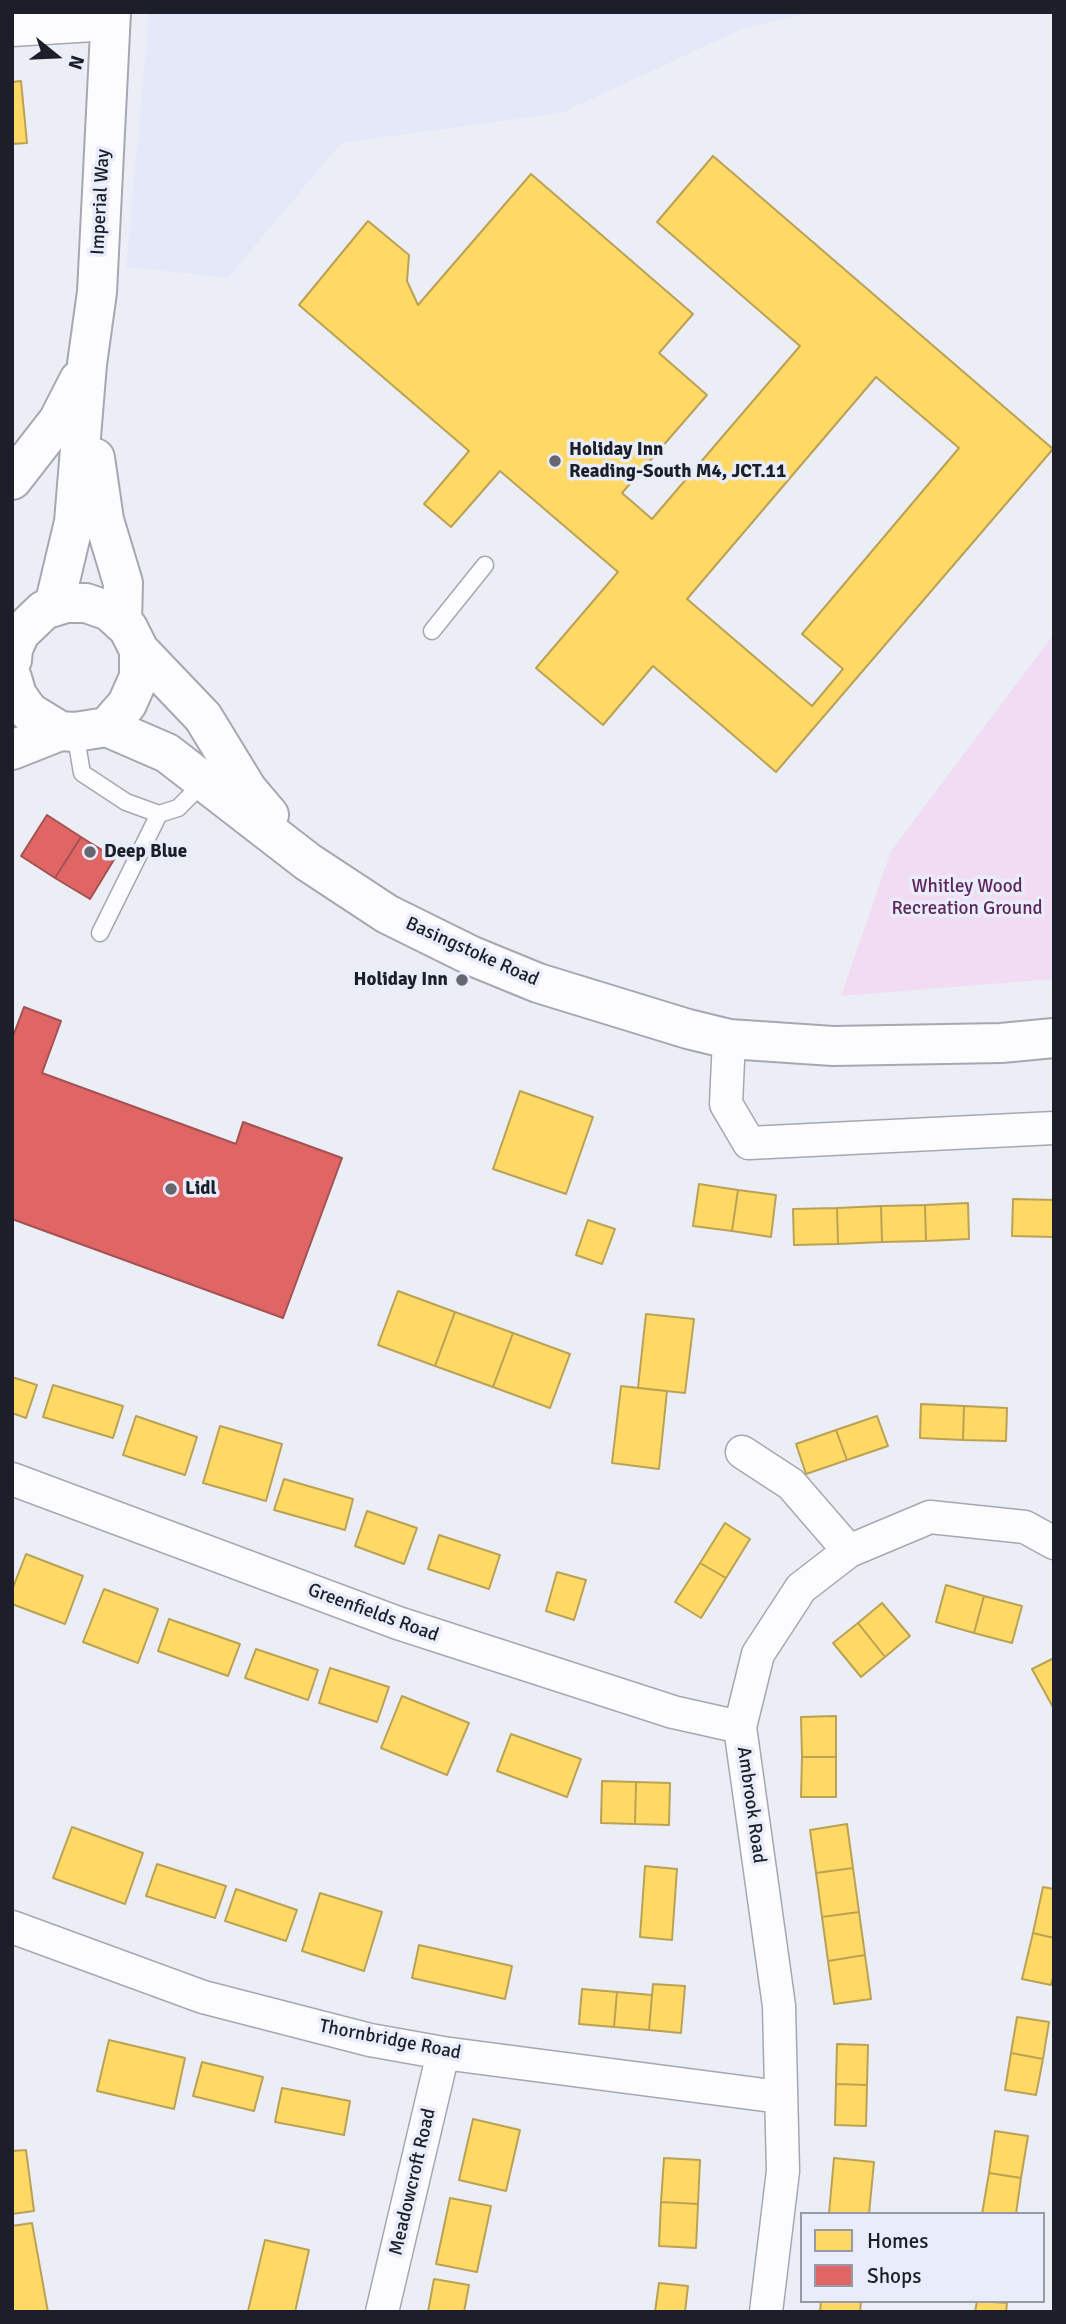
<!DOCTYPE html>
<style>
body{margin:0}
#map{position:relative;width:1066px;height:2324px;overflow:hidden;background:#eceef6;font-family:Signika,sans-serif}
canvas{display:block}
.frame{position:absolute;inset:0;border:14px solid #1c1f2a;pointer-events:none}
.legend{position:absolute;left:800px;top:2212px;width:245px;height:91px;box-sizing:border-box;background:#e9ecf9;border:2px solid #979aa6;margin:0;padding:9px 12px;list-style:none;font-size:21px;color:#1c1f2a}
.legend li{display:flex;align-items:center;gap:14px;height:35px}
.legend b{width:35px;border:2px solid #979aa6}
.north{position:absolute;left:21px;top:21px;width:70px;height:70px;-webkit-text-stroke:5px #e9ecf9;paint-order:stroke;rotate:108deg;font-size:19px;font-weight:700;line-height:28px;text-align:center;color:#1c1f2a}
.north::after{content:'';display:block;margin:auto;width:24px;height:32px;background:#1c1f2a;clip-path:polygon(50% 0,100% 100%,50% 72%,0 100%)}
</style>
<div id="map">
<canvas width="1066" height="2324"></canvas>
<div class="frame"></div>
<ul class="legend">
<li><b style="height:19px;background:#ffd966"></b>Homes</li>
<li><b style="height:19px;background:#e06666"></b>Shops</li>
</ul>
<div class="north">N</div>
</div>
<script>
const c = document.querySelector('canvas').getContext('2d');
c.lineJoin = 'round';
function fill(path, color) { c.fillStyle = color; c.fill(path, 'evenodd'); }
const poly = rows => new Path2D(rows.map(r => 'M' + r).join(''));
function trace(path, color, width, dash) { c.strokeStyle = color; c.lineWidth = width; c.lineCap = dash ? 'butt' : 'round'; c.setLineDash(dash || []); c.stroke(path); }
function label(font, color, halo, rows, align = 'center') {
  c.font = font + ' Signika,sans-serif'; c.lineWidth = 7; c.setLineDash([]); c.textBaseline = 'middle'; c.strokeStyle = halo; c.fillStyle = color; for (const [text, x, y, turn = 0] of rows) {
    c.save(); c.translate(x, y); c.rotate((+turn || 0) * Math.PI / 180); c.textAlign = isNaN(turn) ? turn : align; if (halo) c.strokeText(text, 0, 0); c.fillText(text, 0, 0); c.restore();
  }
}
fill(poly([
 [149,12,814,12,742,29,561,113,341,143,228,278,126,267]
]), '#e4e8f9');
fill(poly([
 [1054,634,1054,979,841,996,891,851]
]), '#f2dcf4');
const homes = poly([
 [21,81,27,143,12,144,12,82,21,81],
 [713,156,1053,449,776,772,653,666,603,725,536,668,618,572,500,471,451,527,424,504,469,451,299,305,368,221,409,255,407,281,418,305,531,174,693,314,659,353,707,395,622,493,652,519,800,346,657,222,713,156],
 [876,377,959,448,802,634,843,669,812,706,687,599,876,377],
 [520,1091,593,1117,566,1194,493,1169,520,1091],
 [699,1184,738,1190,732,1231,693,1226,699,1184],
 [738,1190,776,1195,771,1237,732,1231,738,1190],
 [1013,1199,1054,1200,1054,1237,1012,1236,1013,1199],
 [968,1203,969,1239,926,1241,925,1205,968,1203],
 [925,1205,926,1241,882,1242,881,1206,925,1205],
 [881,1206,882,1242,838,1244,837,1208,881,1206],
 [837,1208,838,1244,794,1245,793,1209,837,1208],
 [588,1220,615,1229,602,1264,576,1255,588,1220],
 [398,1291,455,1312,435,1366,378,1345,398,1291],
 [455,1312,513,1333,493,1387,435,1366,455,1312],
 [646,1314,694,1319,685,1393,638,1388,646,1314],
 [513,1333,570,1354,550,1408,493,1387,513,1333],
 [12,1377,37,1385,26,1418,12,1413,12,1377],
 [53,1385,123,1406,113,1438,43,1417,53,1385],
 [621,1386,667,1391,659,1469,612,1463,621,1386],
 [921,1404,964,1406,963,1440,920,1438,921,1404],
 [964,1406,1007,1408,1006,1441,963,1440,964,1406],
 [136,1416,197,1437,185,1475,123,1455,136,1416],
 [877,1416,888,1446,847,1460,836,1430,877,1416],
 [220,1426,282,1444,266,1501,203,1483,220,1426],
 [836,1430,847,1460,806,1474,796,1444,836,1430],
 [284,1479,353,1499,345,1530,274,1510,284,1479],
 [367,1511,417,1528,404,1564,355,1546,367,1511],
 [725,1523,750,1539,726,1578,700,1563,725,1523],
 [439,1535,500,1555,489,1589,428,1569,439,1535],
 [26,1554,83,1576,65,1624,12,1604,12,1590,26,1554],
 [700,1563,726,1578,701,1618,675,1602,700,1563],
 [557,1572,586,1580,574,1620,546,1611,557,1572],
 [946,1585,984,1596,974,1633,936,1622,946,1585],
 [104,1589,158,1609,138,1663,83,1642,104,1589],
 [984,1596,1022,1606,1012,1643,974,1633,984,1596],
 [882,1603,910,1636,885,1657,858,1623,882,1603],
 [169,1619,240,1644,228,1676,158,1651,169,1619],
 [858,1623,885,1657,861,1677,833,1643,858,1623],
 [256,1649,318,1670,308,1700,245,1678,256,1649],
 [1054,1658,1054,1709,1032,1669,1054,1658],
 [330,1668,389,1687,377,1722,319,1703,330,1668],
 [402,1696,469,1723,447,1775,381,1748,402,1696],
 [836,1716,836,1757,802,1757,801,1717,836,1716],
 [511,1734,581,1759,567,1797,497,1771,511,1734],
 [802,1757,836,1757,836,1797,801,1797,802,1757],
 [602,1781,636,1782,635,1824,601,1823,602,1781],
 [636,1782,670,1783,669,1825,635,1824,636,1782],
 [847,1824,853,1868,816,1873,810,1830,847,1824],
 [72,1827,143,1853,125,1904,53,1878,72,1827],
 [157,1864,226,1886,215,1918,146,1896,157,1864],
 [645,1866,677,1869,672,1940,640,1937,645,1866],
 [853,1868,859,1912,822,1917,816,1873,853,1868],
 [1043,1887,1054,1889,1054,1938,1033,1933,1043,1887],
 [236,1889,297,1910,286,1941,225,1921,236,1889],
 [320,1893,382,1912,364,1971,302,1951,320,1893],
 [859,1912,865,1955,828,1961,822,1917,859,1912],
 [1033,1933,1054,1938,1054,1974,1051,1985,1022,1979,1033,1933],
 [419,1945,512,1966,505,1999,412,1978,419,1945],
 [865,1955,871,1999,834,2004,828,1961,865,1955],
 [653,1984,685,1986,681,2033,649,2030,653,1984],
 [582,1989,617,1992,614,2027,579,2024,582,1989],
 [617,1992,652,1995,649,2030,614,2027,617,1992],
 [1017,2017,1049,2022,1043,2059,1011,2053,1017,2017],
 [109,2040,185,2058,174,2109,97,2091,109,2040],
 [837,2044,868,2045,867,2085,836,2084,837,2044],
 [1011,2053,1043,2059,1036,2095,1005,2090,1011,2053],
 [202,2062,263,2077,254,2111,193,2096,202,2062],
 [836,2084,867,2085,866,2126,835,2125,836,2084],
 [282,2088,350,2101,344,2135,275,2122,282,2088],
 [473,2119,520,2130,506,2191,459,2180,473,2119],
 [995,2131,1028,2136,1021,2178,989,2173,995,2131],
 [26,2150,34,2211,12,2214,12,2151,26,2150],
 [664,2158,700,2160,698,2204,661,2202,664,2158],
 [834,2158,874,2162,869,2214,829,2214,834,2158],
 [989,2173,1021,2178,1016,2214,982,2214,989,2173],
 [450,2198,491,2206,477,2272,436,2264,450,2198],
 [661,2202,698,2204,696,2248,659,2246,661,2202],
 [32,2223,48,2312,12,2312,12,2226,32,2223],
 [265,2240,309,2250,295,2312,248,2311,265,2240],
 [434,2279,469,2285,464,2312,428,2312,434,2279],
 [659,2283,688,2286,685,2312,655,2312,659,2283],
 [821,2301,861,2301,860,2312,820,2312,821,2301],
 [977,2301,1007,2303,1006,2312,975,2312,977,2301]
]);
fill(homes, '#ffd966');
trace(homes, '#bba154', 2);
const shops = poly([
 [47,815,81,837,55,878,21,856,47,815],
 [81,837,115,858,90,899,55,878,81,837],
 [24,1007,61,1021,42,1073,236,1144,243,1122,342,1158,283,1318,12,1219,12,1039,24,1007]
]);
fill(shops, '#e06666');
trace(shops, '#a55154', 2);
const service = poly([
 [432,631,485,565],
 [75,732,82,773,126,802,159,814,178,808,204,782],
 [100,933,159,814]
]);
const minor = poly([
 [12,30,110,24],
 [729,1039,726,1104,749,1143,1054,1128],
 [742,1452,791,1484,849,1551],
 [12,1479,398,1623,673,1712,740,1727],
 [12,1927,203,1997,370,2040,443,2053,780,2097],
 [382,2312,443,2053],
 [766,2312,783,2171,779,2006,740,1727,758,1654,801,1588,849,1551,930,1517,1025,1527,1054,1543]
]);
const tertiary = poly([
 [95,458,104,520,123,583,122,623],
 [12,480,58,421,79,380],
 [54,606,74,522,87,364,97,292,111,12],
 [12,750,60,731]
]);
const secondary = poly([
 [139,650,203,717,247,789,269,815],
 [12,660,13,649,20,633,44,610,66,603,86,603,109,611,128,628,139,650,139,677,127,704,107,727,75,732,60,731,29,712,17,695,12,678],
 [107,727,167,753,308,862,387,914,472,956,538,983,688,1029,729,1039,833,1046,1001,1043,1054,1038]
]);
trace(service, '#a6a8b1', 19);
trace(minor, '#a6a8b1', 35);
trace(tertiary, '#a6a8b1', 42);
trace(secondary, '#a6a8b1', 42);
trace(service, '#fcfcfe', 16);
trace(minor, '#fcfcfe', 32);
trace(tertiary, '#fcfcfe', 38);
trace(secondary, '#fcfcfe', 38);
for (const [x, y, r, color] of [
 [555,461,7,"#656771"],
 [90,852,7,"#656771"],
 [462,980,7,"#656771"],
 [171,1189,7,"#656771"]
]) { const dot = new Path2D(); dot.arc(x, y, r, 0, 2 * Math.PI); c.fillStyle = color; c.fill(dot); trace(dot, '#e9ecf9', 2.5); }
label('19px', '#1c1f2a', '#e9ecf9', [
 ["Imperial Way",101,202,-87],
 ["Basingstoke Road",472,952,24],
 ["Greenfields Road",373,1613,20],
 ["Ambrook Road",751,1805,82],
 ["Thornbridge Road",390,2040,11],
 ["Meadowcroft Road",413,2182,-77]
]);
label('bold 19px', '#1c1f2a', '#e9ecf9', [
 ["Holiday Inn",569,450],
 ["Reading-South M4, JCT.11",569,472],
 ["Deep Blue",104,852],
 ["Holiday Inn",448,980,"right"],
 ["Lidl",185,1189]
], 'left');
label('19px', '#5f265e', '#e9ecf9', [
 ["Whitley Wood",967,887],
 ["Recreation Ground",967,909]
]);
</script>
